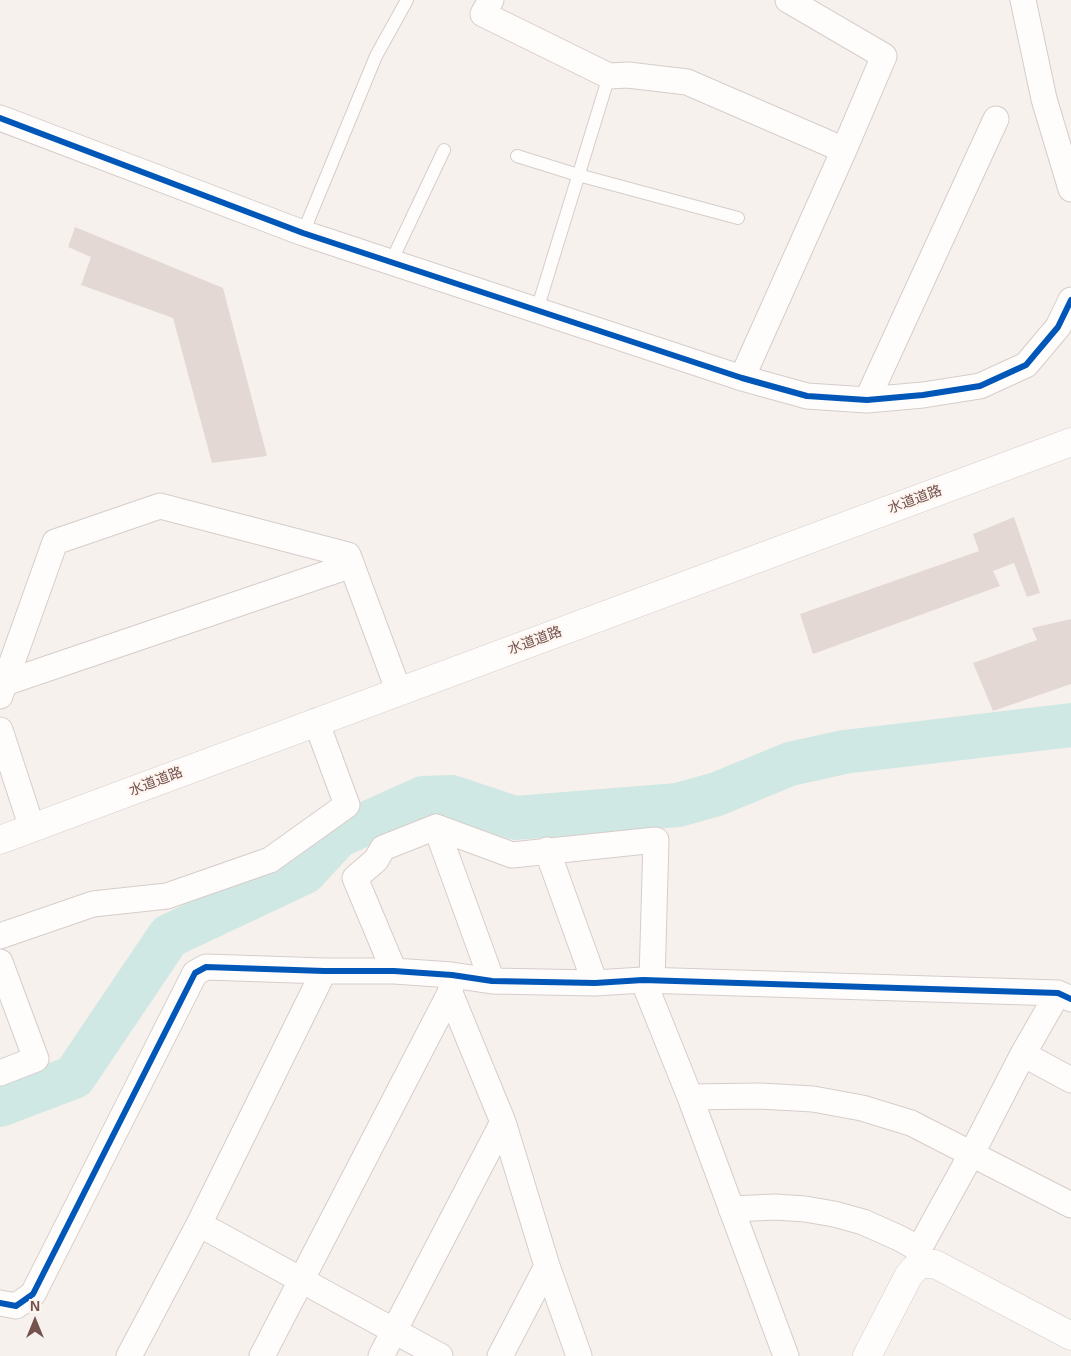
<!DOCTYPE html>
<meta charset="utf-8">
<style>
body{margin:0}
#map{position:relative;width:1071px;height:1356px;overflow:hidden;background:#f7f1ed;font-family:Helvetica,sans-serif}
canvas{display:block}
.north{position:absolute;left:10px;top:1296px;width:50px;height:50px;-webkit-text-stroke:4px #fef5f0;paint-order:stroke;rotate:0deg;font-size:14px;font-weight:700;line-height:20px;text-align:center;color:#74534e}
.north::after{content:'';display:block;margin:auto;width:18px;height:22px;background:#74534e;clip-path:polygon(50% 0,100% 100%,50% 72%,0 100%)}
</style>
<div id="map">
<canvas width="1071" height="1356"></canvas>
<div class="north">N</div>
</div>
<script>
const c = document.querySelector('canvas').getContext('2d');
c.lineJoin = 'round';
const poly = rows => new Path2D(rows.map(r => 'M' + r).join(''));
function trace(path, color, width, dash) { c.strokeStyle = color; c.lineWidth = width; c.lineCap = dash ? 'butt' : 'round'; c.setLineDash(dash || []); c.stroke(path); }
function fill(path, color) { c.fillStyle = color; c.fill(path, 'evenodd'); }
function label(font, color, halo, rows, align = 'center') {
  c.font = font + ' Helvetica,"Noto Sans JP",sans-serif'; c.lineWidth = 4.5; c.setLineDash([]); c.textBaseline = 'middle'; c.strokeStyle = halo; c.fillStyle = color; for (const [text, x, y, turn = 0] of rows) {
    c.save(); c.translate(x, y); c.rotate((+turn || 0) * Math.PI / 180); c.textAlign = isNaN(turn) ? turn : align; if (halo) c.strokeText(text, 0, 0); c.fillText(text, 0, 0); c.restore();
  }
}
trace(poly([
 [0,1105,74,1077,169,936,305,872,338,836,423,798,452,797,515,818,678,805,717,794,790,764,844,752,1071,725]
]), '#d0e8e4', 44);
fill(poly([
 [75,227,223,288,267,456,212,463,173,318,81,285,91,257,68,247],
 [1014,517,1040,593,1027,597,1014,563,993,571,1000,586,813,654,800,614,979,551,973,534],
 [1071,619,1071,684,993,711,973,663,1037,640,1032,628]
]), '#e4d8d5');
const lane = poly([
 [517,156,578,175,738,218],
 [303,233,376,56,407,0],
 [391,262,444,150],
 [537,310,609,76]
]);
const street = poly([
 [491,0,483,14,609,76,628,75,687,82,844,150],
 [1023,0,1044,99,1071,189],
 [0,118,303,233,742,378,807,396,867,400,923,395,980,386,1026,365,1058,327,1071,300],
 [742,378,844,150,884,56,788,0],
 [867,400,996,119],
 [5,683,352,565],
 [0,696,55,542,160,506,348,555,399,692],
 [0,730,32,828],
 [436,827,492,981],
 [547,850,595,983],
 [0,936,93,904,167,896,270,860,347,805,316,721],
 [0,962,36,1059,0,1073],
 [394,971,355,878,376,860,383,848,436,827,512,855,656,840,652,980],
 [643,980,690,1097,786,1356],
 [452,981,450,993,503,1122,547,1266,579,1356],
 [1023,1054,1071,1080],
 [690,1097,760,1096,813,1099,862,1108,911,1123,1071,1205],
 [731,1209,775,1207,805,1209,834,1214,863,1222,899,1238,919,1249],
 [199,1224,440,1356],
 [919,1264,919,1249,972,1153,1023,1054,1058,993],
 [0,1303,16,1306,33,1294,195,973,206,967,324,971,394,971,452,975,492,981,595,983,643,980,1058,993,1071,999],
 [129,1356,199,1224,324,971],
 [262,1356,450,993],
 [381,1356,503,1122],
 [500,1356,547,1266]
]);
const secondary = poly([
 [0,840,1071,442],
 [867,1356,909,1275,919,1264,935,1264,1071,1336]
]);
trace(lane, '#d6cdca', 14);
trace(street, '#d6cdca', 27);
trace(secondary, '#d6ccca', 29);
trace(lane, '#fefdfc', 12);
trace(street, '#fefdfc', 25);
trace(secondary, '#fefdfc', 28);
trace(poly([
 [0,118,303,233,742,378,807,396,867,400,923,395,980,386,1026,365,1058,327,1071,300],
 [0,1303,16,1306,33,1294,195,973,206,967,324,971,394,971,452,975,492,981,595,983,643,980,1058,993,1071,999]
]), '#0057b8', 6);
label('14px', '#74534e', '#fef5f0', [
 ["水道道路",915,500,-20],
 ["水道道路",535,641,-20],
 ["水道道路",156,782,-21]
]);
</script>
